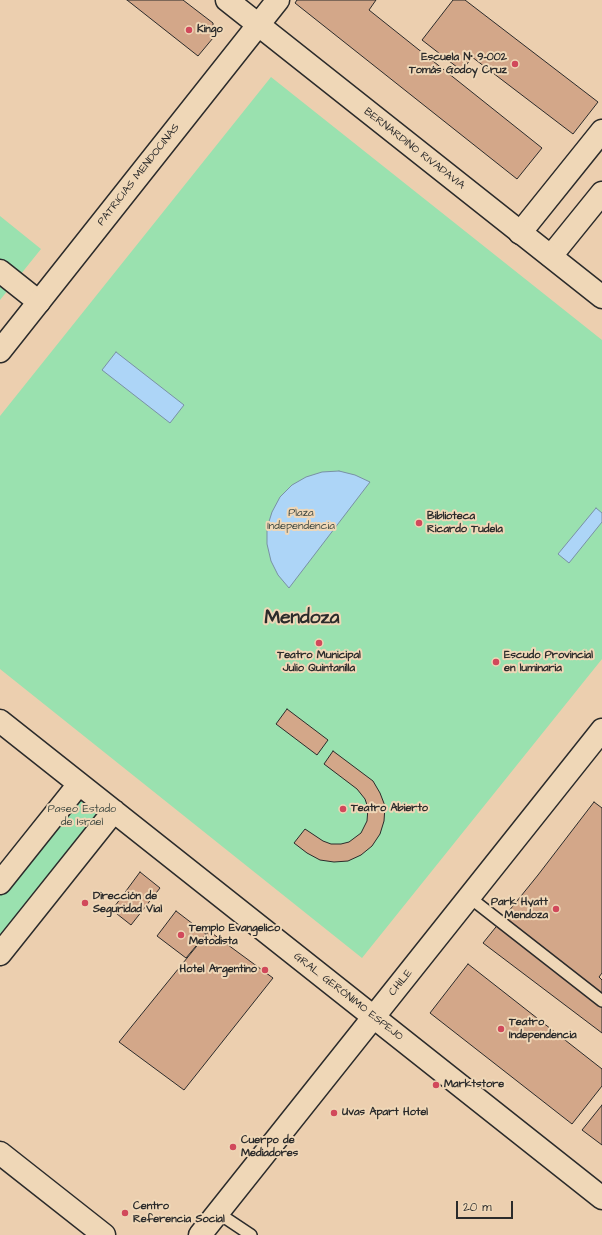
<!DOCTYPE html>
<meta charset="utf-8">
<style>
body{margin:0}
#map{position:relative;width:602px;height:1235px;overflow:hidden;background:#eccfaf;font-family:"Architects Daughter",sans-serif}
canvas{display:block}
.scale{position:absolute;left:456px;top:1201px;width:57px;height:18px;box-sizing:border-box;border:2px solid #2b2b2b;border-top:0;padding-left:5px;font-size:12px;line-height:14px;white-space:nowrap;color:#2b2b2b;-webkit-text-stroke:3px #efd7b7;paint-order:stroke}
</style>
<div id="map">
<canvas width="602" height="1235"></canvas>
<div class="scale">20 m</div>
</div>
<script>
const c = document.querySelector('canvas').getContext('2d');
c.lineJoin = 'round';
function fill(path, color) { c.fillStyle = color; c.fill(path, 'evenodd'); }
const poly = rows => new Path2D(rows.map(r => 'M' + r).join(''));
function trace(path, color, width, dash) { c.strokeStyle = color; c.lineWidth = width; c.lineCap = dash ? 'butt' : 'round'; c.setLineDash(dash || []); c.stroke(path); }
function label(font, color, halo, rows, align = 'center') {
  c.font = font + ' "Architects Daughter",sans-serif'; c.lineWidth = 4; c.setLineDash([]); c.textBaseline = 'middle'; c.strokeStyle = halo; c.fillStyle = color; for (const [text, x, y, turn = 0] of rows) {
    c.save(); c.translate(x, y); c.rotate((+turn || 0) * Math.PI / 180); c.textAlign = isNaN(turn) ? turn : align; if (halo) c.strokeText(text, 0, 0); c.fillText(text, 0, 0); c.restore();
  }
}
fill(poly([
 [271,77,602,340,602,659,362,958,0,669,0,416],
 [0,216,41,249,0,300],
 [79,784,114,811,0,954,0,883]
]), '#9ae1af');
const water = poly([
 [116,352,184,405,170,423,102,370,116,352],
 [339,471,355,475,370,482,289,588,278,575,271,561,267,544,267,528,272,512,280,497,292,485,306,477,322,472,339,471],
 [596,508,602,513,602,522,569,563,558,554,596,508]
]);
fill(water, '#add5f7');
trace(water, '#7991a5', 1);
const building = poly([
 [127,0,183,0,213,23,213,38,198,56,127,0],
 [297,0,376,0,369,10,542,148,517,179,295,3,297,0],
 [453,0,465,0,598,102,573,134,472,57,462,71,422,40,453,0],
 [287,709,328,740,317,755,276,724,287,709],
 [333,751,373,781,380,793,385,806,384,821,380,834,372,846,361,855,348,861,334,862,320,860,307,853,294,843,305,829,323,841,331,844,341,844,349,842,361,833,367,821,368,808,365,799,357,789,324,764,333,751],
 [594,802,602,808,602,973,599,977,602,980,602,1033,483,943,538,875,594,802],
 [140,872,160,888,131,925,112,910,140,872],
 [176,911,206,934,186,958,157,936,176,911],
 [209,931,273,978,184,1090,119,1042,209,931],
 [468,964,602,1069,602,1086,572,1124,430,1013,468,964],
 [602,1105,602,1145,582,1130,602,1105]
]);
fill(building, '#d3a789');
trace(building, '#2b2b2b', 1);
const lane = poly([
 [469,897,602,1001],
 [218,1213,251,1235]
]);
const street = poly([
 [520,233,602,131],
 [551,256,602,193],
 [0,271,39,302],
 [0,721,602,1198],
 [0,883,79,784],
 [0,954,114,811],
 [0,1153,104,1235]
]);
const secondary = poly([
 [227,0,602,297],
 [0,351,278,0],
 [200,1235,602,730]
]);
trace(lane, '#2b2b2b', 14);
trace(street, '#2b2b2b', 25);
trace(secondary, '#2b2b2b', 25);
trace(lane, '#efd7b7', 11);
trace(street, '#efd7b7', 22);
trace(secondary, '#efd7b7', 22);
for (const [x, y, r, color] of [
 [189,30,4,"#d1495b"],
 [515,64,4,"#d1495b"],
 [419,523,4,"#d1495b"],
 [319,643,4,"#d1495b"],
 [496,662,4,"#d1495b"],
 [343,809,4,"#d1495b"],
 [85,903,4,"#d1495b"],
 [556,909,4,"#d1495b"],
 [181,935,4,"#d1495b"],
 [265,970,4,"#d1495b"],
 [501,1029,4,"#d1495b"],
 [436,1085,4,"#d1495b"],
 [334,1113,4,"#d1495b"],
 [233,1147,4,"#d1495b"],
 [125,1213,4,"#d1495b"]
]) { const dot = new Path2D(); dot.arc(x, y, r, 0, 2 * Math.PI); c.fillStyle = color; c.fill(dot); trace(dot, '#efd7b7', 1.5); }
label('bold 11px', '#2b2b2b', '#efd7b7', [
 ["Kingo",197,30],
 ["Escuela N° 9-002",507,58,"right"],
 ["Tomás Godoy Cruz",507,71,"right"],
 ["Biblioteca",427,517],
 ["Ricardo Tudela",427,530],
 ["Teatro Municipal",319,656,"center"],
 ["Julio Quintanilla",319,669,"center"],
 ["Escudo Provincial",504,656],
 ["en luminaria",504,669],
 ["Teatro Abierto",351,809],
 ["Dirección de",93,897],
 ["Seguridad Vial",93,910],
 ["Park Hyatt",548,903,"right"],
 ["Mendoza",548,916,"right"],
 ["Templo Evangelico",189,929],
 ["Metodista",189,942],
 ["Hotel Argentino",257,970,"right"],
 ["Teatro",509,1023],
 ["Independencia",509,1036],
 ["Marktstore",444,1085],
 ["Uvas Apart Hotel",342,1113],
 ["Cuerpo de",241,1141],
 ["Mediadores",241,1154],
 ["Centro",133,1207],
 ["Referencia Social",133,1220]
], 'left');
label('11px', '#2b2b2b', '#efd7b7', [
 ["BERNARDINO RIVADAVIA",414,149,38],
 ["PATRICIAS MENDOCINAS",139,175,-52],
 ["CHILE",401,983,-51],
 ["GRAL. GERÓNIMO ESPEJO",348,997,38]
]);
label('11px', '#3c463f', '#efd7b7', [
 ["Plaza",301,514],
 ["Independencia",301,527],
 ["Paseo Estado",82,810],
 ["de Israel",82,823]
]);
label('bold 19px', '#2b2b2b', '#efd7b7', [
 ["Mendoza",302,619]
]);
</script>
